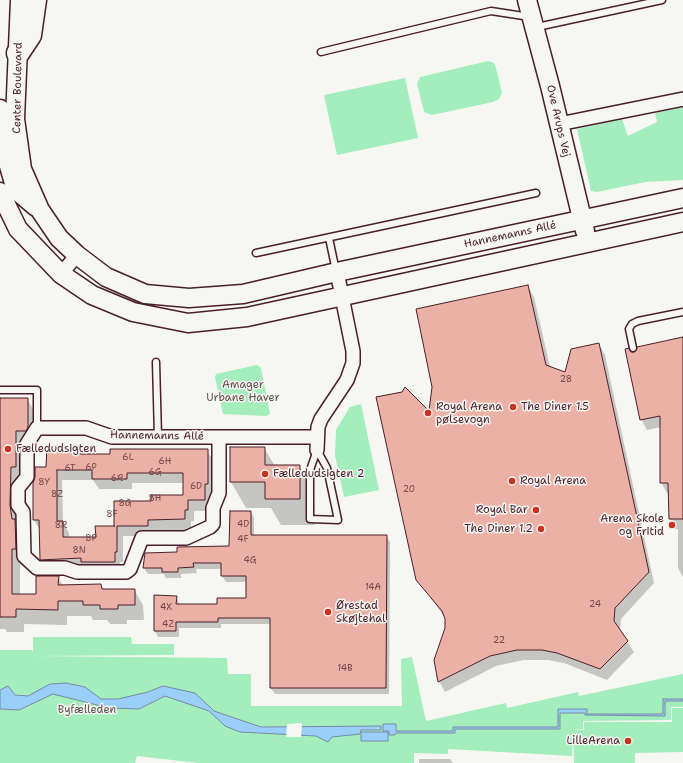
<!DOCTYPE html>
<meta charset="utf-8">
<style>
body{margin:0}
canvas{display:block;background:#f6f6f2}
</style>
<canvas width="683" height="763"></canvas>
<script>
const c = document.querySelector('canvas').getContext('2d');
c.lineJoin = 'round';
function fill(path, color) { c.fillStyle = color; c.fill(path, 'evenodd'); }
const poly = rows => new Path2D(rows.map(r => 'M' + r).join(''));
function trace(path, color, width, dash) { c.strokeStyle = color; c.lineWidth = width; c.lineCap = dash ? 'butt' : 'round'; c.setLineDash(dash || []); c.stroke(path); }
function label(font, color, halo, rows, align = 'center') {
  c.font = font + ' "Shantell Sans",sans-serif'; c.lineWidth = 3; c.setLineDash([]); c.textBaseline = 'middle'; c.strokeStyle = halo; c.fillStyle = color; for (const [text, x, y, turn = 0] of rows) {
    c.save(); c.translate(x, y); c.rotate((+turn || 0) * Math.PI / 180); c.textAlign = isNaN(turn) ? turn : align; if (halo) c.strokeText(text, 0, 0); c.fillText(text, 0, 0); c.restore();
  }
}
fill(poly([
 [488,61,494,63,496,68,502,93,499,99,493,102,432,115,424,112,417,84,420,77],
 [405,78,418,138,337,155,324,95],
 [683,107,683,180,645,182,597,192,591,191,577,129,622,119,628,136,657,122,655,113],
 [257,365,261,368,270,414,266,416,223,414,215,377,216,374],
 [361,404,379,490,344,497,335,455,336,430,350,407],
 [33,637,131,637,132,644,174,644,174,655,33,656,227,658,228,674,251,674,251,706,402,706,401,659,412,657,426,721,506,703,507,708,578,692,579,696,683,674,683,707,671,707,671,720,583,721,583,729,573,730,584,730,584,722,672,722,672,708,683,708,683,752,635,753,635,763,574,763,573,733,572,756,448,749,448,754,414,753,414,763,198,763,137,756,135,763,0,763,0,650,32,650,33,652]
]), '#a4eebd');
const water = poly([
 [66,683,85,687,101,699,118,699,148,692,163,686,195,693,214,711,261,727,381,726,381,730,361,730,360,734,332,737,328,742,316,736,240,732,225,726,209,711,165,696,139,709,109,708,53,694,19,710,0,709,0,690,8,686,15,695,28,696,50,684,66,683],
 [663,699,683,699,683,701,665,701,665,716,585,715,585,713,560,713,560,729,455,729,455,733,396,733,395,735,389,735,389,731,383,731,383,724,396,724,396,731,453,731,453,727,558,727,558,709,587,709,587,714,663,714,663,699],
 [361,732,388,732,388,741,361,741,361,732]
]);
fill(water, '#99cff8');
trace(water, '#7989a6', 1);
fill(poly([
 [302,723,301,737,286,737,287,724]
]), '#f6f6f2');
fill(poly([
 [528,286,534,297,550,367,566,373,599,344,605,355,654,583,621,619,620,631,634,652,607,680,564,663,548,660,524,660,496,666,445,692,439,681,446,619,417,579,430,413],
 [683,338,683,577,678,568,678,529,675,529,670,519,669,493,667,493,661,482,661,427,647,430,641,419,631,353],
 [0,399,27,399,36,414,37,442,34,446,24,446,25,482,19,482,24,564,20,564,20,595,37,595,58,577,63,586,101,585,104,590,134,590,143,605,144,620,127,620,127,624,110,624,107,620,93,620,91,616,67,616,67,625,24,624,24,632,7,632,5,629,0,629],
 [80,447,84,455,207,450,213,461,213,494,211,494,210,511,194,511,194,521,191,521,191,530,153,530,153,536,123,536,123,562,120,562,120,572,46,569,40,559,40,530,34,520,48,468],
 [62,480,93,480,99,489,132,489,132,483,184,483,184,496,152,502,115,526,116,527,97,538,69,538,69,533,63,522],
 [264,448,275,466,299,466,314,492,315,525,281,525,271,508,246,508,231,482],
 [251,512,254,518,254,536,386,536,390,542,389,694,275,694,271,688,271,624,221,624,221,628,179,628,179,637,158,637,155,631,176,597,180,605,218,605,247,599,247,582,226,582,222,576,222,569,196,569,197,573,181,574,181,578,166,578,164,574,148,574,144,568,146,554,178,553,230,547],
 [419,759,450,759,453,763,419,763]
]), '#0003');
const building = poly([
 [528,285,546,365,565,372,571,349,599,343,649,572,615,608,614,621,628,641,600,669,557,653,542,650,517,650,490,656,438,682,434,660,445,628,445,619,442,611,416,580,376,397,402,392,405,387,429,411,432,387,416,309,528,285],
 [683,337,683,519,669,519,668,483,660,483,660,416,640,420,625,349,629,348,631,352,634,352,637,347,683,337],
 [0,398,28,398,28,427,26,431,16,431,16,467,11,467,10,505,12,519,15,519,16,549,12,549,12,594,36,594,36,576,59,576,58,585,101,584,102,589,135,589,135,605,118,605,118,609,100,609,100,605,83,605,83,601,58,601,58,610,16,609,16,617,0,617,0,398],
 [47,446,80,446,80,454,110,454,110,449,208,449,208,484,205,484,205,500,188,500,188,510,185,510,185,519,148,520,148,526,117,526,117,552,115,552,115,562,81,562,81,558,40,560,39,520,33,520,33,483,35,477,35,467,46,467,47,446],
 [57,470,92,470,92,479,127,479,127,473,183,473,183,495,151,495,151,501,114,501,114,526,115,526,95,526,96,537,63,537,63,521,57,521,57,470],
 [230,447,265,447,265,465,300,465,300,499,265,499,265,482,230,482,230,447],
 [230,511,251,511,251,535,387,535,386,688,270,688,270,618,218,618,218,622,176,622,176,631,154,631,154,595,177,596,176,604,217,604,217,598,246,598,246,576,221,576,221,563,193,563,194,567,178,568,178,572,162,572,162,568,143,568,145,553,177,552,177,547,229,546,230,511]
]);
fill(building, '#ebb1a6');
trace(building, '#4a1f2b', 1);
const lane = poly([
 [537,27,662,0],
 [321,52,491,11,530,17],
 [329,238,336,271],
 [256,253,536,193],
 [633,348,629,329,632,324,638,321,683,312],
 [156,362,158,437],
 [0,390,37,390,37,428],
 [317,450,327,468,338,520,310,519,310,470,317,450]
]);
const street = poly([
 [559,124,683,99],
 [61,274,77,255],
 [219,437,219,493,213,508,213,524,210,527,186,538,142,538,130,569,126,572,77,572,65,568,37,568,24,556,23,512,18,505,18,488,27,477,27,444,37,428,86,428,112,437,317,437],
 [317,450,318,427,321,419,347,380,353,363,353,351,337,272]
]);
const secondary = poly([
 [20,0,15,119,22,169,40,210,59,238,77,255,106,277,145,294,189,298,243,294,337,272,683,198],
 [527,0,550,86,585,231],
 [0,109,4,149,16,190,36,207],
 [0,192,18,229,61,274,92,295,133,312,188,323,247,317,683,222]
]);
const highway = poly([
 [18,53,30,35,35,0]
]);
trace(lane, '#4a1f2b', 9);
trace(street, '#4a1f2b', 16);
trace(secondary, '#4a1f2b', 21);
trace(highway, '#4a1f2b', 25);
trace(lane, '#f6f6f2', 6);
trace(street, '#f6f6f2', 13);
trace(secondary, '#f6f6f2', 18);
trace(highway, '#f6f6f2', 22);
for (const [x, y, r, color] of [
 [513,407,4,"#c8321e"],
 [428,413,4,"#c8321e"],
 [8,449,4,"#c8321e"],
 [265,474,4,"#c8321e"],
 [512,481,4,"#c8321e"],
 [536,510,4,"#c8321e"],
 [672,525,4,"#c8321e"],
 [541,529,4,"#c8321e"],
 [328,612,4,"#c8321e"],
 [628,741,4,"#c8321e"]
]) { const dot = new Path2D(); dot.arc(x, y, r, 0, 2 * Math.PI); c.fillStyle = color; c.fill(dot); trace(dot, '#f6f6f2', 1.5); }
label('9px', '#72444a', null, [
 ["28",566,380],
 ["6L",128,458],
 ["6H",165,462],
 ["6P",91,468],
 ["6T",70,469],
 ["6G",155,473],
 ["6R",117,479],
 ["8Y",44,483],
 ["6D",196,487],
 ["20",409,490],
 ["8Z",57,495],
 ["8H",155,499],
 ["8G",125,504],
 ["8F",112,515],
 ["4D",243,525],
 ["8R",61,526],
 ["8P",91,539],
 ["4F",243,540],
 ["8N",79,551],
 ["4G",250,561],
 ["14A",373,588],
 ["24",595,605],
 ["4X",166,608],
 ["4Z",168,625],
 ["22",499,641],
 ["14B",345,669]
]);
label('11px', '#4a1f2b', '#f6f6f2', [
 ["Center Boulevard",18,88,-89],
 ["Ove Arups Vej",558,121,77],
 ["Hannemanns Allé",510,235,-12],
 ["Hannemanns Allé",157,436,1]
]);
label('11px', '#605350', '#f6f6f2', [
 ["Amager",243,385],
 ["Urbane Haver",243,398],
 ["Byfælleden",87,710]
]);
label('11px', '#4a1f2b', '#f6f6f2', [
 ["Royal Arena",436,407],
 ["pølsevogn",436,420],
 ["The Diner 1.5",521,407],
 ["Fælledudsigten",16,449],
 ["Fælledudsigten 2",273,474],
 ["Royal Arena",520,481],
 ["Royal Bar",528,510,"right"],
 ["Arena Skole",664,519,"right"],
 ["og Fritid",664,532,"right"],
 ["The Diner 1.2",533,529,"right"],
 ["Ørestad",336,606],
 ["Skøjtehal",336,619],
 ["LilleArena",620,741,"right"]
], 'left');
</script>
